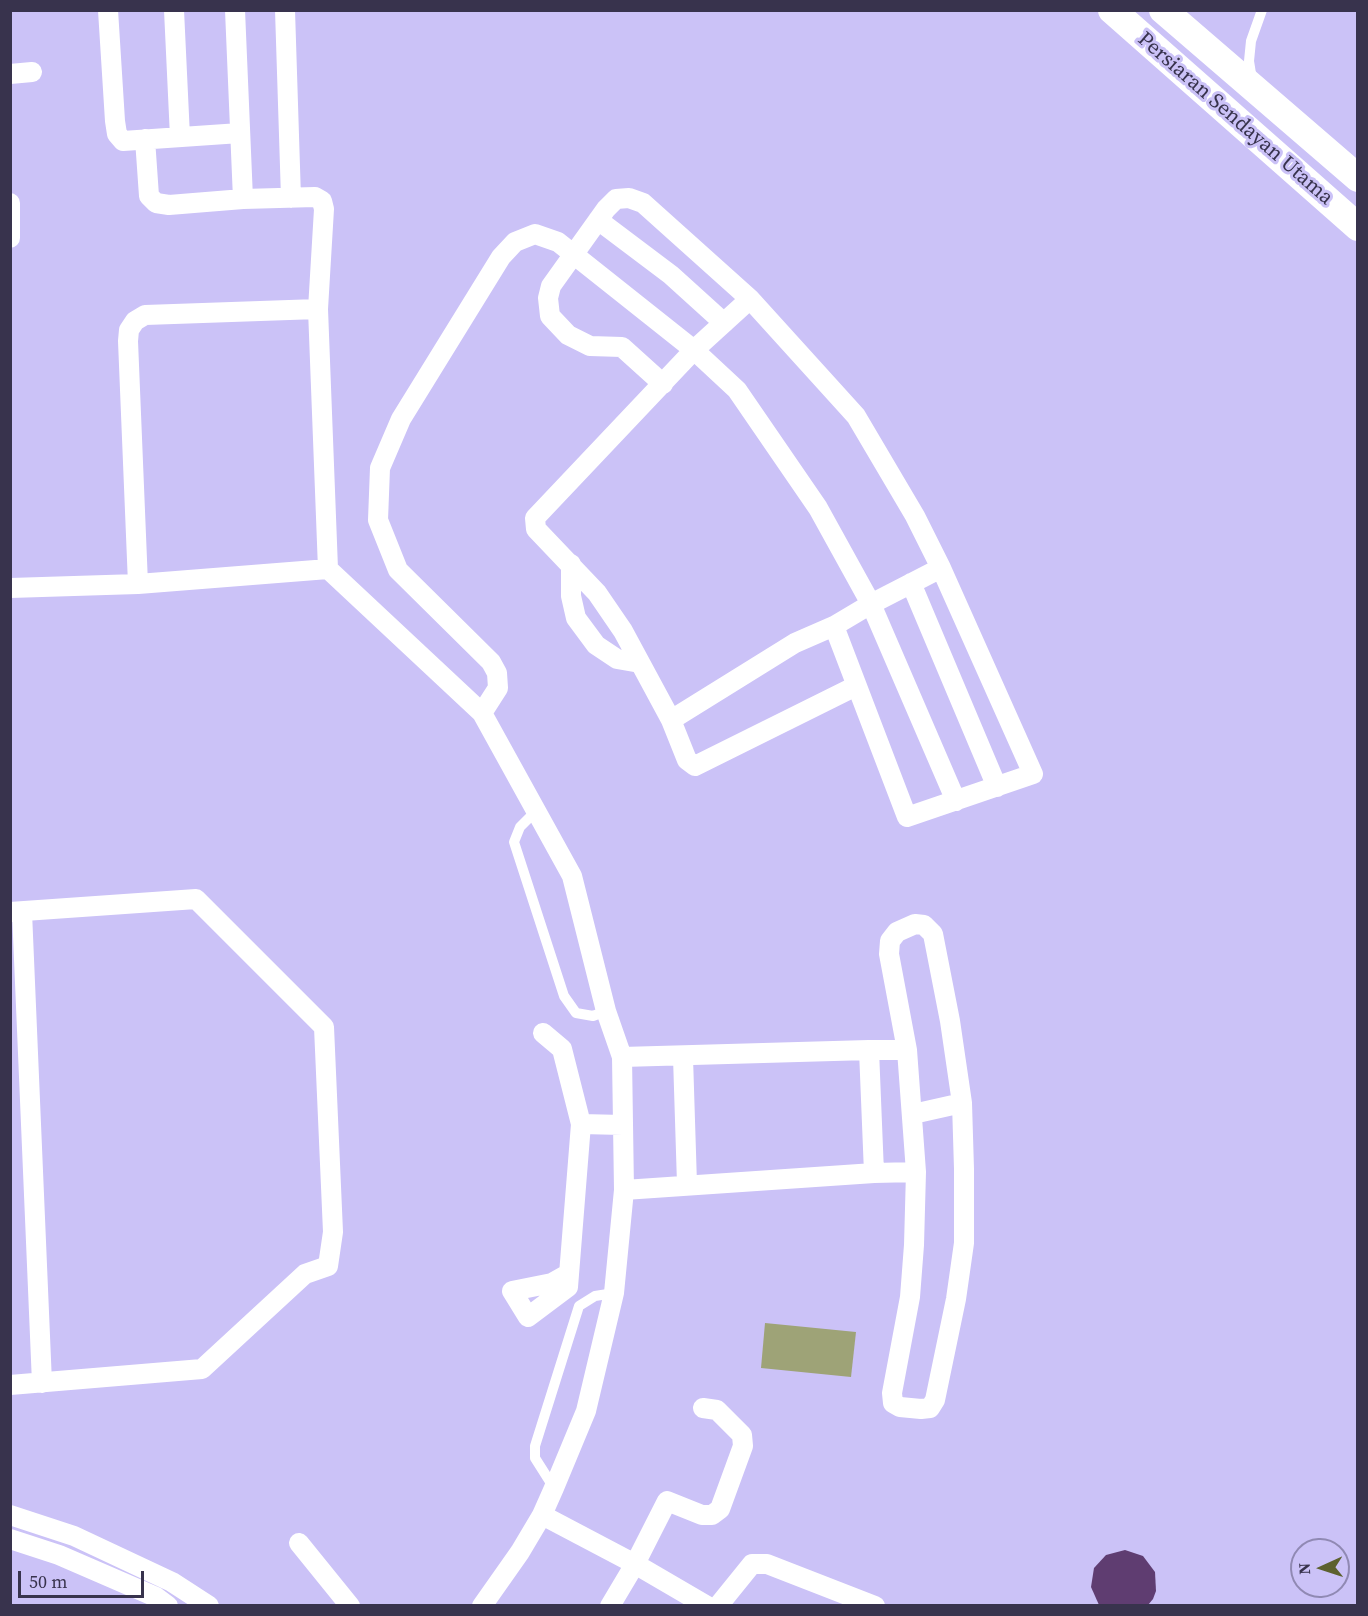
<!DOCTYPE html>
<style>
body{margin:0}
#map{position:relative;width:1368px;height:1616px;overflow:hidden;background:#cbc2f7;font-family:"Source Serif 4",serif}
canvas{display:block}
.frame{position:absolute;inset:0;border:12px solid #38334d;pointer-events:none}
.north{position:absolute;left:1290px;top:1538px;width:60px;height:60px;box-sizing:border-box;background:#cbc2f7;border:2px solid #9089b3;border-radius:50%;rotate:267deg;font-size:16px;font-weight:700;line-height:24px;text-align:center;color:#38334d}
.north::after{content:'';display:block;margin:auto;width:21px;height:27px;background:#5d612f;clip-path:polygon(50% 0,100% 100%,50% 72%,0 100%)}
.scale{position:absolute;left:18px;top:1571px;width:126px;height:27px;box-sizing:border-box;border:3px solid #38334d;border-top:0;padding-left:8px;font-size:18px;line-height:21px;white-space:nowrap;color:#38334d;-webkit-text-stroke:4px #cbc2f7;paint-order:stroke}
</style>
<div id="map">
<canvas width="1368" height="1616"></canvas>
<div class="frame"></div>
<div class="north">N</div>
<div class="scale">50 m</div>
</div>
<script>
const c = document.querySelector('canvas').getContext('2d');
c.lineJoin = 'round';
function fill(path, color) { c.fillStyle = color; c.fill(path, 'evenodd'); }
const poly = rows => new Path2D(rows.map(r => 'M' + r).join(''));
function trace(path, color, width, dash) { c.strokeStyle = color; c.lineWidth = width; c.lineCap = dash ? 'butt' : 'round'; c.setLineDash(dash || []); c.stroke(path); }
function label(font, color, halo, rows, align = 'center') {
  c.font = font + ' "Source Serif 4",serif'; c.lineWidth = 6; c.setLineDash([]); c.textBaseline = 'middle'; c.strokeStyle = halo; c.fillStyle = color; for (const [text, x, y, turn = 0] of rows) {
    c.save(); c.translate(x, y); c.rotate((+turn || 0) * Math.PI / 180); c.textAlign = isNaN(turn) ? turn : align; if (halo) c.strokeText(text, 0, 0); c.fillText(text, 0, 0); c.restore();
  }
}
fill(poly([
 [765,1323,856,1332,851,1377,761,1368]
]), '#9ea377');
fill(poly([
 [1125,1550,1143,1556,1155,1572,1156,1591,1153,1599,1148,1605,1099,1605,1091,1587,1094,1568,1106,1555]
]), '#5f3d71');
trace(poly([
 [1252,80,1249,61,1251,41,1262,10],
 [536,811,520,827,514,842,564,996,576,1013,593,1016,606,1011],
 [554,1488,535,1458,535,1446,579,1306,595,1296,614,1293]
]), '#fff', 10);
trace(poly([
 [108,10,115,121,117,134,123,141,240,133],
 [174,10,180,137],
 [235,10,243,199,315,197,322,201,324,209,318,309,328,569],
 [285,10,291,198],
 [10,74,32,72],
 [145,139,149,196,156,203,169,205,243,199],
 [10,203,10,238],
 [598,220,671,275,724,323],
 [750,299,694,350,535,518,536,529,597,593,623,631,671,720,687,760,695,766,856,686],
 [663,384,622,347,590,346,568,335,550,316,548,298,551,286,606,209,616,199,629,198,643,203,750,299,856,416,915,516,941,568,871,604,834,626,795,643,671,720],
 [571,564,571,596,576,618,596,645,617,659,640,663],
 [911,583,997,787],
 [138,584,128,341,129,330,135,321,145,315,318,309],
 [10,588,138,584,328,569,482,713,572,876,606,1011,622,1057,624,1190,614,1293,586,1411,554,1488,542,1515,520,1552,482,1606],
 [834,626,907,817,1033,774,941,568],
 [482,713,498,688,497,673,491,662,398,570,378,520,380,468,401,419,501,257,515,242,535,234,558,242,694,350,737,390,818,508,871,604,956,801],
 [10,912,196,899,324,1027,333,1232,328,1266,305,1274,202,1369,10,1385],
 [22,912,42,1383],
 [915,924,924,925,933,934,950,1021,962,1103,964,1169,964,1243,956,1299,935,1400,930,1408,921,1409,900,1407,893,1403,892,1393,910,1297,914,1245,916,1172,907,1050,889,954,890,941,897,932,915,924],
 [543,1033,562,1049,581,1124,623,1125],
 [869,1050,907,1050],
 [622,1057,869,1050,874,1173,624,1190],
 [683,1057,687,1184],
 [913,1114,962,1103],
 [874,1173,916,1172],
 [568,1274,552,1283,512,1291,528,1317,568,1287,581,1124],
 [10,1515,74,1536,172,1582,209,1606],
 [542,1515,635,1564,707,1606],
 [10,1539,59,1555,156,1597,168,1606],
 [299,1543,350,1606],
 [610,1606,635,1564,667,1501,702,1515,712,1515,720,1509,743,1446,742,1435,717,1410,703,1408],
 [718,1606,752,1564,767,1564,875,1606]
]), '#fff', 20);
trace(poly([
 [1112,10,1358,227],
 [1163,10,1358,178]
]), '#fff', 28);
label('21px', '#38334d', '#cbc2f7', [
 ["Persiaran Sendayan Utama",1235,119,41]
]);
</script>
